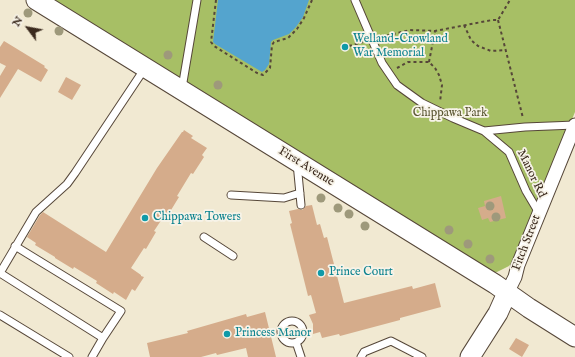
<!DOCTYPE html>
<style>
body{margin:0}
#map{position:relative;width:575px;height:357px;overflow:hidden;background:#f1e9d2;font-family:"IM FELL English",serif}
canvas{display:block}
.north{position:absolute;left:8px;top:8px;width:40px;height:40px;-webkit-text-stroke:3px #f7f3e8;paint-order:stroke;rotate:302deg;font-size:11px;font-weight:700;line-height:16px;text-align:center;color:#3b2a1e}
.north::after{content:'';display:block;margin:auto;width:14px;height:18px;background:#3b2a1e;clip-path:polygon(50% 0,100% 100%,50% 72%,0 100%)}
</style>
<div id="map">
<canvas width="575" height="357"></canvas>
<div class="north">N</div>
</div>
<script>
const c = document.querySelector('canvas').getContext('2d');
c.lineJoin = 'round';
function fill(path, color) { c.fillStyle = color; c.fill(path, 'evenodd'); }
const poly = rows => new Path2D(rows.map(r => 'M' + r).join(''));
function trace(path, color, width, dash) { c.strokeStyle = color; c.lineWidth = width; c.lineCap = dash ? 'butt' : 'round'; c.setLineDash(dash || []); c.stroke(path); }
function label(font, color, halo, rows, align = 'center') {
  c.font = font + ' "IM FELL English",serif'; c.lineWidth = 3.5; c.setLineDash([]); c.textBaseline = 'middle'; c.strokeStyle = halo; c.fillStyle = color; for (const [text, x, y, turn = 0] of rows) {
    c.save(); c.translate(x, y); c.rotate((+turn || 0) * Math.PI / 180); c.textAlign = isNaN(turn) ? turn : align; if (halo) c.strokeText(text, 0, 0); c.fillText(text, 0, 0); c.restore();
  }
}
fill(poly([
 [49,0,575,0,575,112,514,260,509,266,497,272,489,272]
]), '#a7bf65');
fill(poly([
 [218,0,309,0,303,17,296,27,289,34,273,40,271,42,269,64,265,70,262,72,215,44,213,42]
]), '#54a4ce');
fill(poly([
 [4,41,45,66,44,67,48,70,41,82,18,69,0,98,0,76,6,66,0,63,0,47],
 [66,77,81,85,72,100,58,92],
 [184,130,193,136,191,138,207,148,202,155,204,157,193,174,191,173,177,196,179,197,168,215,166,213,154,231,156,232,146,249,144,248,131,268,141,275,141,276,144,277,135,291,132,289,126,300,114,292,113,294,96,283,97,281,74,267,73,269,55,258,55,257,35,245,36,243,27,237,40,215,43,212,106,252,157,168,182,132,183,132],
 [501,196,506,218,490,222,488,218,482,220,478,208,485,206,484,201],
 [312,205,317,225,320,224,324,238,327,237,344,303,412,286,413,289,435,283,441,307,400,318,400,320,340,336,339,334,322,338,320,332,313,334,313,324,309,315,316,313,311,295,308,296,290,224,292,223,289,211,298,209,302,210,306,206],
 [265,312,276,357,248,357,246,348,217,355,216,353,201,357,150,357,147,343,188,333,187,331,246,314,247,317],
 [516,338,529,345,522,357,509,349]
]), '#d5ac8b');
const lane = poly([
 [355,0,382,63,397,85,422,103,453,118,484,131,525,127,575,125],
 [182,88,197,0],
 [484,131,509,152,526,191,539,213],
 [297,163,301,205],
 [231,195,284,198,300,193],
 [204,237,233,256],
 [15,246,121,311,103,338],
 [0,273,36,212,67,184,75,173,145,68],
 [0,273,103,338,92,357],
 [0,315,69,357],
 '281 332a11 11 0 1 1 22 0a11 11 0 1 1-22 0Z',
 [296,342,301,357],
 [361,357,364,352,391,341,422,357]
]);
const street = poly([
 [507,293,515,277,518,265,575,125]
]);
const secondary = poly([
 [36,0,495,284,529,308,575,337],
 [470,357,498,313,507,293]
]);
trace(lane, '#564739', 9);
trace(street, '#564739', 15);
trace(secondary, '#564739', 21);
trace(poly([
 [216,0,211,42,214,46,257,73,263,75,270,68,272,45,274,42,288,38,297,29,304,18,312,0],
 [498,20,523,118],
 [464,25,471,40,478,46,491,51,506,50],
 [381,37,410,30,435,31,492,20,498,20,510,0],
 [349,46,363,42],
 [429,62,435,31],
 [397,68,408,62,429,62,435,68,439,75,442,85,440,102]
]), '#564739', 2, [3, 3]);
trace(lane, '#fff', 7);
trace(street, '#fff', 13);
trace(secondary, '#fff', 19);
c.fillStyle = '#9e997b';
for (const [x, y] of [
 [28,13],
 [59,31],
 [168,55],
 [218,85],
 [321,198],
 [490,206],
 [338,208],
 [349,214],
 [496,217],
 [365,226],
 [449,230],
 [468,244],
 [490,259]
]) { c.beginPath(); c.arc(x, y, 4.5, 0, 2 * Math.PI); c.fill(); }
for (const [x, y, r, color] of [
 [345,47,4,"#0f9aa8"],
 [145,218,4,"#0f9aa8"],
 [321,273,4,"#0f9aa8"],
 [227,334,4,"#0f9aa8"]
]) { const dot = new Path2D(); dot.arc(x, y, r, 0, 2 * Math.PI); c.fillStyle = color; c.fill(dot); trace(dot, '#f7f3e8', 1.5); }
label('12px', '#0d838f', '#f7f3e8', [
 ["Welland-Crowland",353,40],
 ["War Memorial",353,54],
 ["Chippawa Towers",153,218],
 ["Prince Court",329,273],
 ["Princess Manor",235,334]
], 'left');
label('12px', '#5b5733', '#f7f3e8', [
 ["Chippawa Park",450,114]
]);
label('12px', '#3b2a1e', '#f7f3e8', [
 ["First Avenue",306,167,32],
 ["Manor Rd",531,174,64],
 ["Fitch Street",527,243,-69]
]);
</script>
